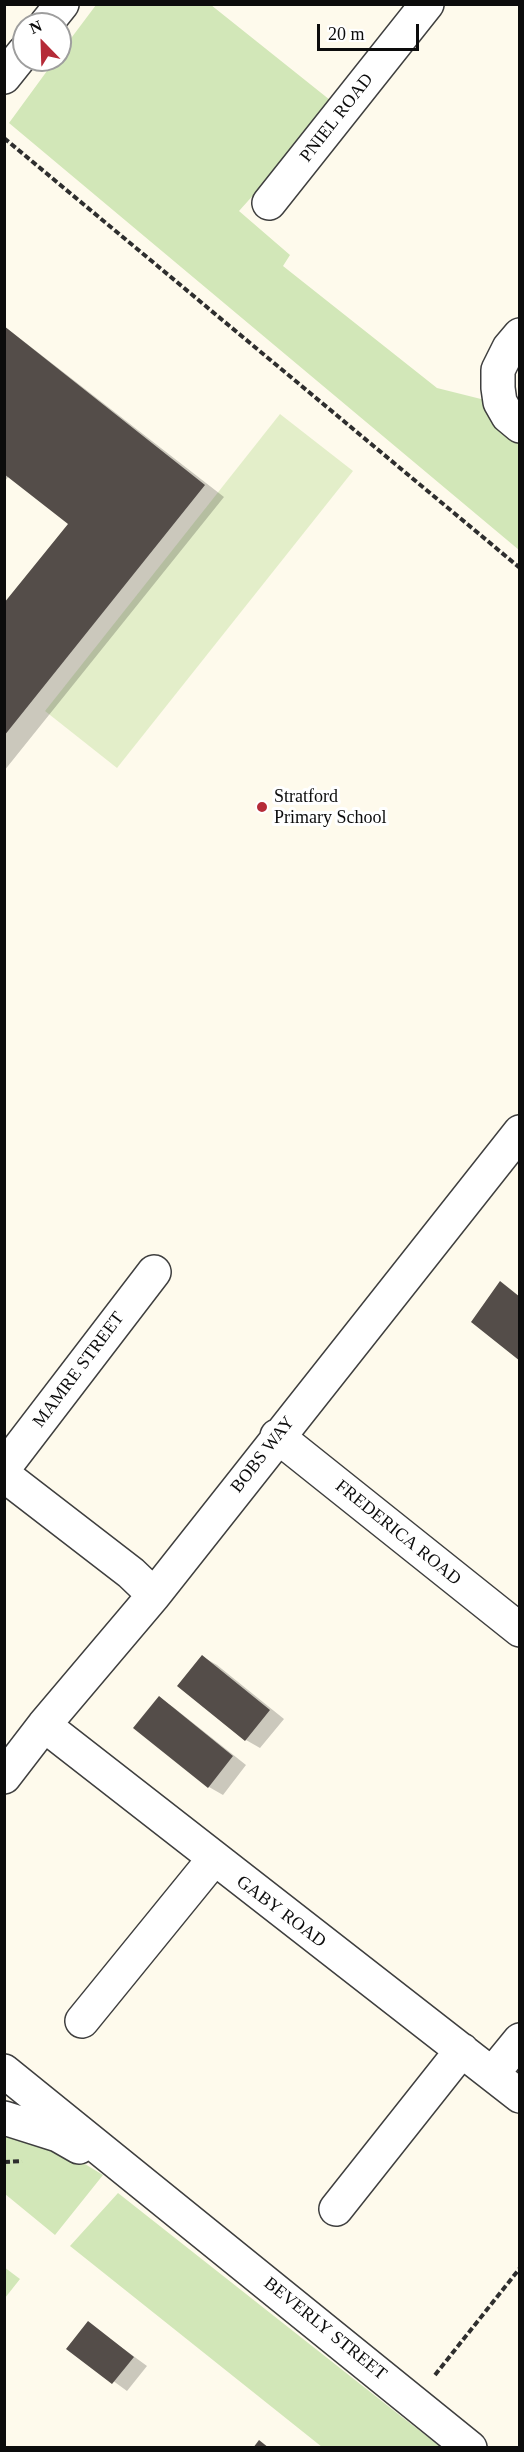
<!DOCTYPE html>
<style>
body{margin:0}
#map{position:relative;width:524px;height:2452px;overflow:hidden;background:#fefaec;font-family:"Times New Roman",serif}
canvas{display:block}
.frame{position:absolute;inset:0;border:6px solid #0c0c0c;pointer-events:none}
.north{position:absolute;left:12px;top:12px;width:60px;height:60px;box-sizing:border-box;background:#fff;border:2px solid #9e9e9e;border-radius:50%;rotate:337deg;font-size:16px;font-weight:700;line-height:24px;text-align:center;color:#0c0c0c}
.north::after{content:'';display:block;margin:auto;width:21px;height:27px;background:#b52b38;clip-path:polygon(50% 0,100% 100%,50% 72%,0 100%)}
.scale{position:absolute;left:317px;top:24px;width:102px;height:27px;box-sizing:border-box;border:3px solid #0c0c0c;border-top:0;padding-left:8px;font-size:18px;line-height:21px;white-space:nowrap;color:#0c0c0c;-webkit-text-stroke:4px #fff;paint-order:stroke}
</style>
<div id="map">
<canvas width="524" height="2452"></canvas>
<div class="frame"></div>
<div class="north">N</div>
<div class="scale">20 m</div>
</div>
<script>
const c = document.querySelector('canvas').getContext('2d');
c.lineJoin = 'round';
function fill(path, color) { c.fillStyle = color; c.fill(path, 'evenodd'); }
const poly = rows => new Path2D(rows.map(r => 'M' + r).join(''));
function trace(path, color, width, dash) { c.strokeStyle = color; c.lineWidth = width; c.lineCap = dash ? 'butt' : 'round'; c.setLineDash(dash || []); c.stroke(path); }
function label(font, color, halo, rows, align = 'center') {
  c.font = font + ' "Times New Roman",serif'; c.lineWidth = 6; c.setLineDash([]); c.textBaseline = 'middle'; c.strokeStyle = halo; c.fillStyle = color; for (const [text, x, y, turn = 0] of rows) {
    c.save(); c.translate(x, y); c.rotate((+turn || 0) * Math.PI / 180); c.textAlign = isNaN(turn) ? turn : align; if (halo) c.strokeText(text, 0, 0); c.fillText(text, 0, 0); c.restore();
  }
}
fill(poly([
 [96,5,211,5,335,104,239,211,290,255,283,266,437,388,485,400,519,440,519,550,9,123,55,60,60,60,60,53],
 [5,2137,57,2147,103,2175,55,2235,5,2194],
 [118,2193,402,2417,441,2447,322,2447,70,2246],
 [4,2267,20,2279,5,2298,4,2298]
]), '#d2e7b8');
fill(poly([
 [280,414,353,471,117,768,45,711]
]), '#e3eec9');
fill(poly([
 [4,326,224,497,4,771,4,605,70,524,9,476,4,482],
 [203,1657,217,1665,284,1719,260,1748,246,1740],
 [159,1698,173,1707,246,1765,223,1795,209,1787],
 [88,2323,147,2366,127,2391,68,2348]
]), '#0003');
fill(poly([
 [4,326,205,485,4,736,4,603,68,524,4,474],
 [500,1281,520,1297,520,1361,471,1322],
 [202,1655,270,1710,245,1741,177,1686],
 [159,1696,233,1756,208,1788,133,1728],
 [88,2321,134,2357,112,2384,66,2349],
 [259,2440,269,2448,253,2448]
]), '#544d49');
const minor = poly([
 [46,24,62,4],
 [4,77,24,52],
 [269,203,427,4],
 [520,335,509,348,498,370,498,388,500,402,508,416,520,426],
 [277,1436,520,1630],
 [4,1468,154,1272],
 [4,1475,131,1573,154,1595],
 [44,1725,520,2096],
 [4,1777,44,1725,154,1595,520,1132],
 [82,2021,213,1860],
 [4,2071,470,2448],
 [493,2073,520,2040],
 [4,2118,58,2135,79,2147],
 [336,2209,462,2050]
]);
trace(minor, '#3f3f3f', 36);
trace(poly([
 [4,138,520,568],
 [4,2162,22,2161],
 [435,2375,520,2268]
]), '#2e2e2e', 4, [6, 3]);
trace(minor, '#fff', 33);
for (const [x, y, r, color] of [
 [262,807,6,"#b52b38"]
]) { const dot = new Path2D(); dot.arc(x, y, r, 0, 2 * Math.PI); c.fillStyle = color; c.fill(dot); trace(dot, '#fff', 2); }
label('18px', '#0c0c0c', '#fff', [
 ["PNIEL ROAD",337,118,-52],
 ["MAMRE STREET",79,1370,-53],
 ["BOBS WAY",263,1455,-52],
 ["FREDERICA ROAD",398,1533,39],
 ["GABY ROAD",281,1912,37],
 ["BEVERLY STREET",325,2329,39]
]);
label('18px', '#0c0c0c', '#fff', [
 ["Stratford",274,797],
 ["Primary School",274,818]
], 'left');
</script>
